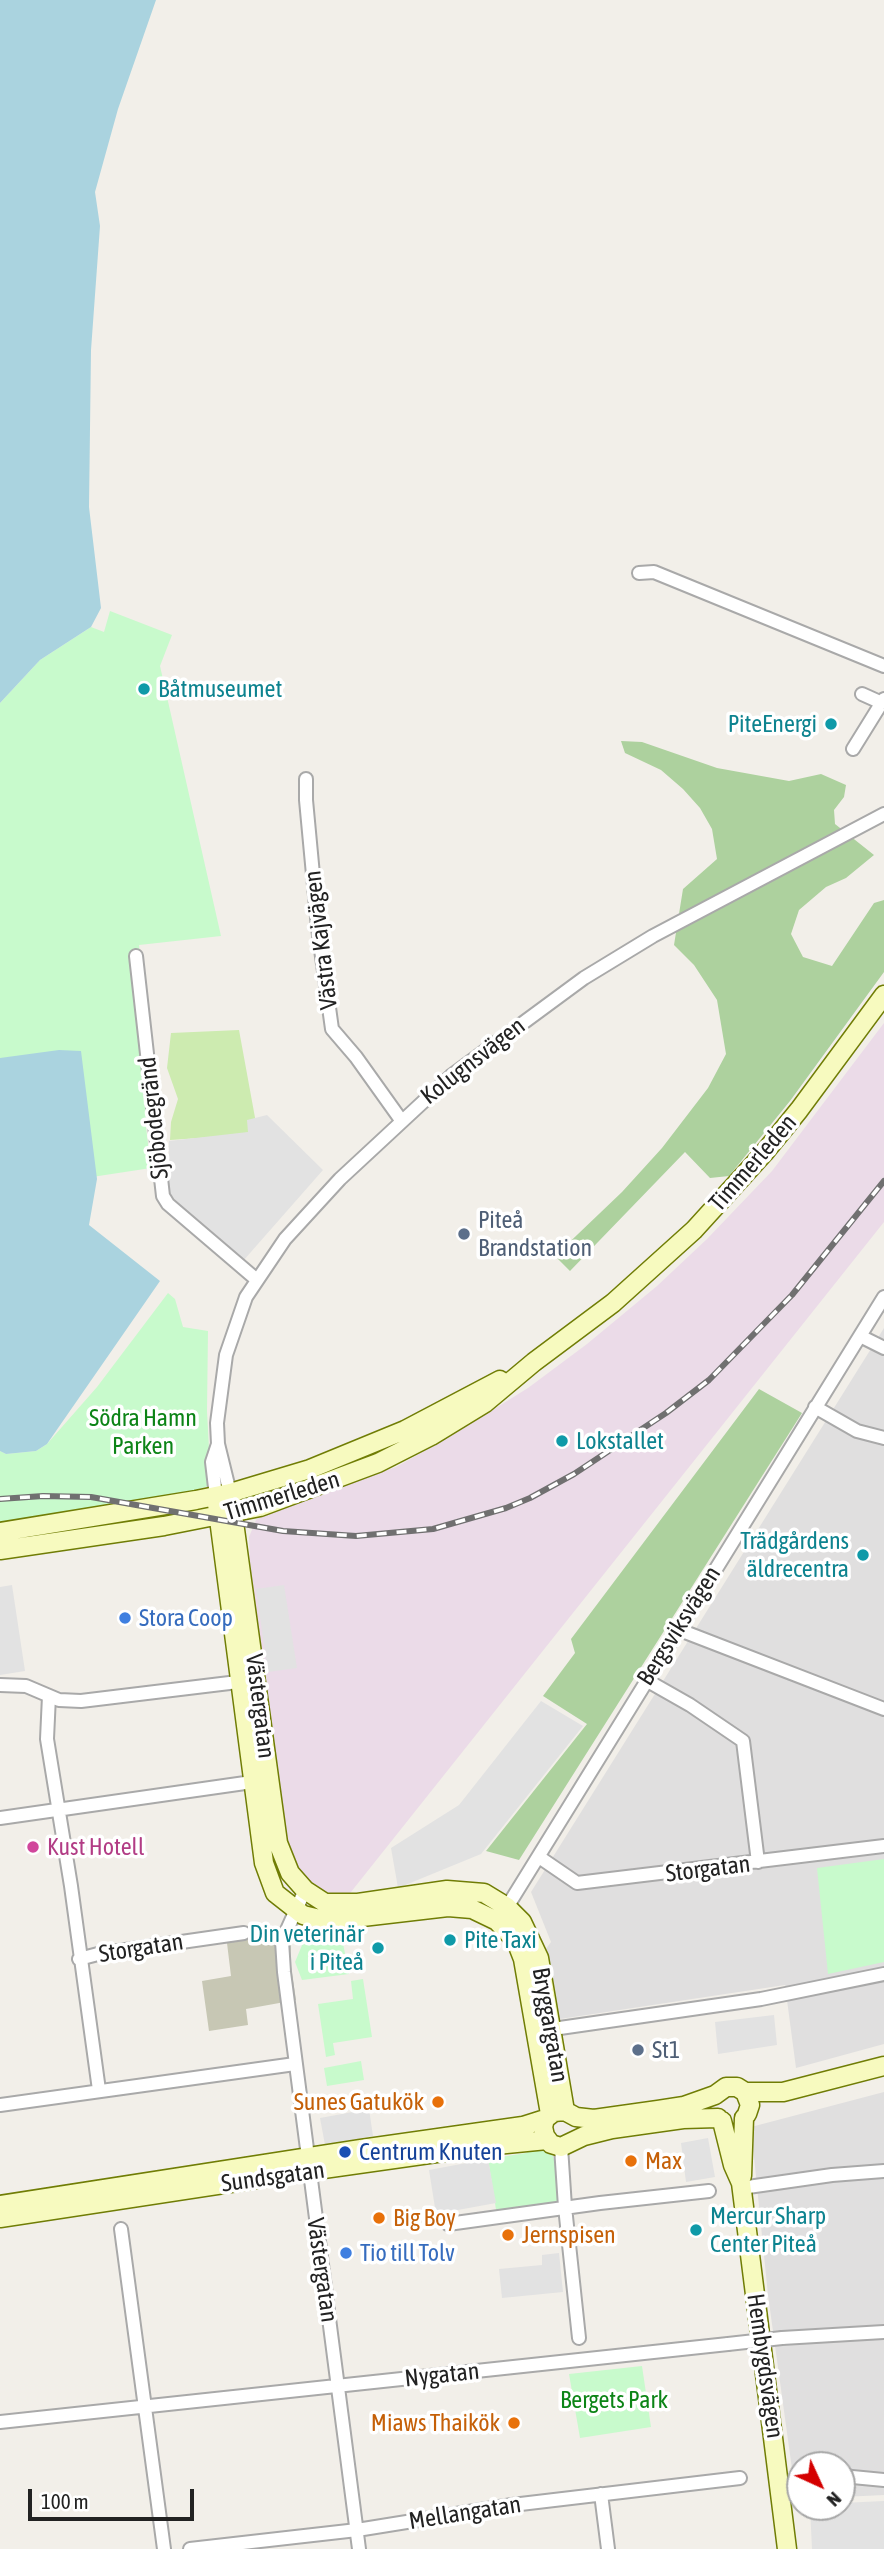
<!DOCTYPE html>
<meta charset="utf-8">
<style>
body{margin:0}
#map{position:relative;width:884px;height:2549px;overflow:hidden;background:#f2efe9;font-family:"Asap Condensed",sans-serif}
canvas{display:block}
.north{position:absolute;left:786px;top:2451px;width:70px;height:70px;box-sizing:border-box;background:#fff;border:2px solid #a7a7a7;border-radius:50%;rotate:135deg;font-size:19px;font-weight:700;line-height:28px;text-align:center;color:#222}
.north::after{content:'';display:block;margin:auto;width:24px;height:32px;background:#d40000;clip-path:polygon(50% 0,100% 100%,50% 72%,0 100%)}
.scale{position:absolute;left:28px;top:2489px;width:166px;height:32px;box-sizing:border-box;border:4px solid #222;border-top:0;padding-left:9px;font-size:21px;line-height:24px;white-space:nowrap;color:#222;-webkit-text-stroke:5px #fff;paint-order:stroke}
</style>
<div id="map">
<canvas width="884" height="2549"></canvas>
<div class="north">N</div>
<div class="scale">100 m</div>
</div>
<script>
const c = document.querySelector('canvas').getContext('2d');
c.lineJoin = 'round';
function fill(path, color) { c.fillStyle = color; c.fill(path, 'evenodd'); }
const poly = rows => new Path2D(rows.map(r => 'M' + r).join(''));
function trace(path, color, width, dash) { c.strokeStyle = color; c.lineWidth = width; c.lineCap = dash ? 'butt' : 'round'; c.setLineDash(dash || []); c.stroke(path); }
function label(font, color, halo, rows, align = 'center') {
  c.font = font + ' "Asap Condensed",sans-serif'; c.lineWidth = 7; c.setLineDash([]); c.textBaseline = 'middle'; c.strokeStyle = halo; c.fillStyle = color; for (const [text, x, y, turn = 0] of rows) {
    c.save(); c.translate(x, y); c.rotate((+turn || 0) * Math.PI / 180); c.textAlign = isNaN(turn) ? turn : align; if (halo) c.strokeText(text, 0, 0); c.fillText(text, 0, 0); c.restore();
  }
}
fill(poly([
 [884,1328,884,2044,796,2068,785,1985,560,2019,553,2014,540,1957,551,1942,531,1892],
 [884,2092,884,2495,842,2497,842,2465,800,2465,800,2498,796,2498,768,2295,751,2127]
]), '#e0dfdf');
fill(poly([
 [884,1023,884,1222,343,1902,324,1895,292,1867,286,1846,250,1563,249,1537,256,1520,266,1512,396,1467,446,1439,528,1388,587,1344,657,1286,707,1239,772,1171]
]), '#ebdbe8');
fill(poly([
 [268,1936,291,1945,290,1960,296,2000,246,2009,248,2025,209,2031,202,1981,231,1976,227,1943]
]), '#c7c7b4');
fill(poly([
 [239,1030,258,1134,170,1140,171,1122,178,1099,167,1068,171,1033]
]), '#cdebb0');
fill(poly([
 [621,741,642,742,717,768,789,781,821,774,846,785,844,797,834,810,835,824,874,855,846,878,826,887,799,910,791,934,803,957,832,966,874,903,884,900,884,972,790,1101,729,1176,710,1178,685,1152,570,1271,555,1256,622,1192,662,1148,708,1088,726,1054,717,1000,694,965,674,945,683,889,717,859,712,829,700,808,683,789,661,770,625,753],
 [759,1389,802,1413,519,1860,486,1851,587,1724,543,1696,575,1653,571,1639]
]), '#add19e');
fill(poly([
 [110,611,172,635,160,666,221,936,139,945,159,1117,145,1119,151,1168,92,1177,0,1064,0,703,40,660,91,627,104,632],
 [168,1293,175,1299,183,1327,208,1331,207,1411,211,1485,193,1491,0,1524,0,1451,6,1454,36,1451,47,1444,97,1387],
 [884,1859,884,1962,828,1974,817,1868],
 [341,1933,349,1974,302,1980,295,1962,305,1938],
 [363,1979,372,2037,333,2043,335,2055,326,2057,318,2004,353,1999,351,1981],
 [361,2061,364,2080,327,2086,324,2068],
 [533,2149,544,2150,552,2154,557,2168,559,2204,497,2216,488,2159,526,2153],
 [642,2366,651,2427,580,2438,569,2374]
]), '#c8facc');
fill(poly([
 [267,1115,323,1170,243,1261,186,1214,169,1192,169,1141,248,1132,247,1120],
 [12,1585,25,1671,0,1675,0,1587],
 [284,1585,297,1668,268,1672,256,1589],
 [541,1701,583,1726,481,1854,398,1888,391,1848,459,1805],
 [774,2015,777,2045,718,2054,715,2022],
 [369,2109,373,2136,325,2145,320,2118],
 [708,2138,715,2177,686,2182,681,2143],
 [488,2159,496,2203,436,2214,429,2170],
 [559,2253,563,2292,502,2298,499,2269,542,2265,542,2255],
 [884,2501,884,2549,812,2549,810,2507,842,2507,842,2503]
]), '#e2e2e2');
fill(poly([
 [0,0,156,0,118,109,95,192,100,226,91,350,89,507,101,608,91,627,40,660,0,703],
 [59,1050,81,1051,97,1179,89,1225,160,1281,47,1444,36,1451,6,1454,0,1451,0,1058]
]), '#aad3df');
const street = poly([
 [639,573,654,572,884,666],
 [862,694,882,703],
 [853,749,884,699],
 [306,779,306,800,318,928,332,1029,356,1057,401,1120],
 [136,956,163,1196,168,1204,257,1280],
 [860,1336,884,1348],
 [815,1407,857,1431,884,1438],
 [230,1493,218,1444,217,1423,226,1355,246,1297,285,1239,340,1179,451,1076,584,978,653,936,884,814],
 [216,1496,212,1462,218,1444],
 [677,1629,884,1709],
 [646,1680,690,1705,743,1741,758,1862],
 [0,1685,26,1686,59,1700,81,1701,246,1681],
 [49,1696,47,1739,71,1886,99,2090],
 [0,1818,259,1781],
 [539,1857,577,1883,884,1846],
 [305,1890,282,1941,284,1972,359,2549],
 [504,1912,884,1297],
 [79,1959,98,1954,244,1933],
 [546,2030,761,1999,884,1974],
 [0,2105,295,2064],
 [561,2147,565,2207,579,2338],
 [741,2188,832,2175,884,2171],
 [448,2224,600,2203,709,2191],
 [121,2229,164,2549],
 [782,2338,884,2332],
 [0,2422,728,2344],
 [842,2476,884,2480],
 [601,2494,608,2549],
 [190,2549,357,2530,512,2505,740,2478]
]);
const secondary = poly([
 [230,1493,278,1843,290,1873,305,1890,325,1903,358,1903,447,1890,484,1893,507,1907,522,1922,539,1958,565,2111],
 [216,1496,264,1863,275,1893,303,1915,328,1921,448,1907,472,1909,497,1921,516,1941,523,1959,550,2114],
 [0,1532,196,1500,230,1493,310,1469,405,1430,500,1380],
 [0,1550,164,1526,260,1507,378,1463,431,1436,485,1403,534,1362,613,1303,694,1230,764,1153,799,1110,884,995],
 [745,2092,783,2092,884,2066],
 [718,2118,683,2119,612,2129,584,2136,561,2147,551,2144,545,2136,543,2127,545,2119,554,2112,565,2111,576,2117,594,2119,658,2110,684,2106,715,2095,726,2087,737,2087,745,2092,750,2105,747,2114],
 [722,2121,733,2165,741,2183,787,2549],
 [742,2176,744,2118],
 [0,2205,361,2149,523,2126,545,2119],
 [0,2218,309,2171,486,2146,547,2140]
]);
trace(street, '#a9a9a9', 16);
trace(secondary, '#707d05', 21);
trace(street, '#fff', 12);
trace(secondary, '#f7fabf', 18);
const rail = poly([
 [0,1499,43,1496,91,1497,283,1531,356,1536,433,1529,506,1508,530,1498,574,1474,666,1413,709,1380,792,1295,884,1181]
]);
trace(rail, '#707070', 6);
trace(rail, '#fff', 3.5, [10]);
const streetBridge = poly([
 [728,2344,782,2338]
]);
trace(streetBridge, '#a9a9a9', 16, []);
trace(streetBridge, '#fff', 12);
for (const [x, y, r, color] of [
 [144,689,7,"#0f9aa8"],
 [831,724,7,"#0f9aa8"],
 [464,1234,7,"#5c6f8a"],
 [562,1441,7,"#0f9aa8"],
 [863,1555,7,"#0f9aa8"],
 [125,1618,7,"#3f7fe0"],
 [33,1847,7,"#d1479c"],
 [450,1940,7,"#0f9aa8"],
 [378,1948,7,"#0f9aa8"],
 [638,2050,7,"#5c6f8a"],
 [438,2102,7,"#e8710a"],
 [345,2152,7,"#1a4fb4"],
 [631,2161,7,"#e8710a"],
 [379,2218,7,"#e8710a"],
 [696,2230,7,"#0f9aa8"],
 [508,2235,7,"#e8710a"],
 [346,2253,7,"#3f7fe0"],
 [514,2423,7,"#e8710a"]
]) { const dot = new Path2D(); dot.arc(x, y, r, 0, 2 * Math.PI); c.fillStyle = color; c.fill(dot); trace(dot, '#fff', 2.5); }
label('24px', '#0d838f', '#fff', [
 ["Båtmuseumet",158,689],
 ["PiteEnergi",817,724,"right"],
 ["Lokstallet",576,1441],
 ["Trädgårdens",849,1541,"right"],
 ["äldrecentra",849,1569,"right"],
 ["Din veterinär",364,1934,"right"],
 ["i Piteå",364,1962,"right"],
 ["Pite Taxi",464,1940],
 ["Mercur Sharp",710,2216],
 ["Center Piteå",710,2244]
], 'left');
label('24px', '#222', '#fff', [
 ["Västra Kajvägen",321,940,-97],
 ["Kolugnsvägen",473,1061,-38],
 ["Sjöbodegränd",154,1118,-96],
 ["Timmerleden",753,1163,-49],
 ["Timmerleden",282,1496,-17],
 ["Bergsviksvägen",679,1626,-58],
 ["Västergatan",260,1706,83],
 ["Storgatan",708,1869,-7],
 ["Storgatan",141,1948,-9],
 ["Bryggargatan",550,2025,80],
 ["Sundsgatan",273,2177,-8],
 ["Västergatan",322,2270,82],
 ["Hembygdsvägen",765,2366,82],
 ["Nygatan",442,2375,-6],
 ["Mellangatan",465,2513,-9]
]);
label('24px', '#4e5e75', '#fff', [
 ["Piteå",478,1220],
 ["Brandstation",478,1248],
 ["St1",652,2050]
], 'left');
label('24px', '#0c8416', '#fff', [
 ["Södra Hamn",143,1418],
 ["Parken",143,1446],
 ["Bergets Park",614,2400]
]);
label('24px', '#366cbe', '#fff', [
 ["Stora Coop",139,1618],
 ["Tio till Tolv",360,2253]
], 'left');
label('24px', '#b23c85', '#fff', [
 ["Kust Hotell",47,1847]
], 'left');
label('24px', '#c56008', '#fff', [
 ["Sunes Gatukök",424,2102,"right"],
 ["Max",645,2161],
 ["Big Boy",393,2218],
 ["Jernspisen",522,2235],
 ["Miaws Thaikök",500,2423,"right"]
], 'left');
label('24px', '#164399', '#fff', [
 ["Centrum Knuten",359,2152]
], 'left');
</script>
